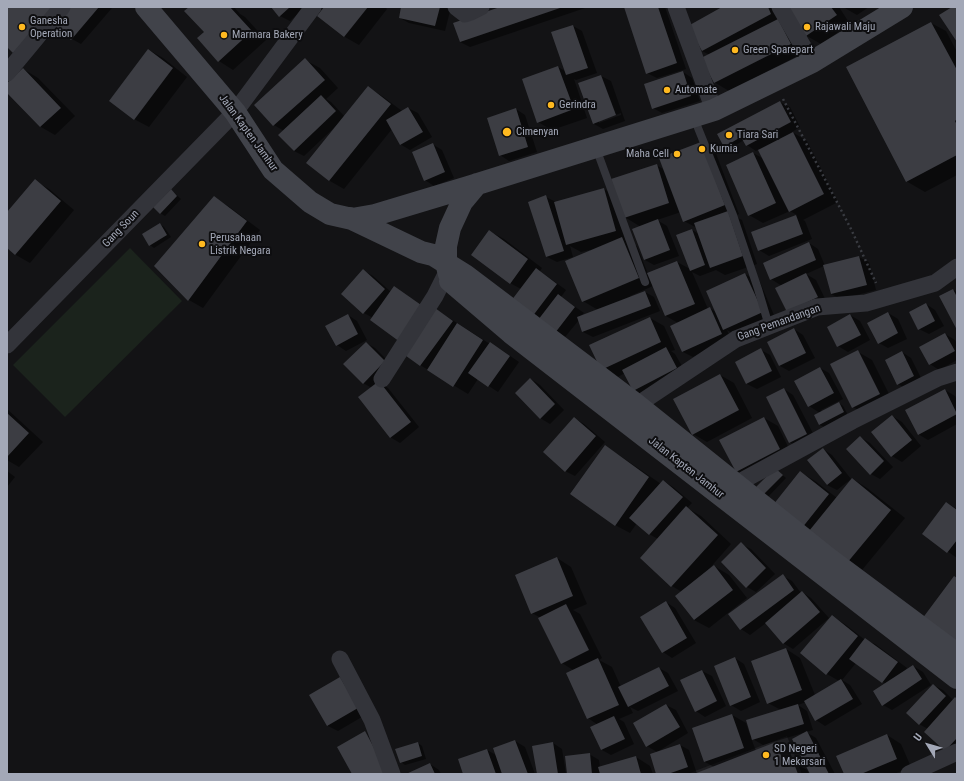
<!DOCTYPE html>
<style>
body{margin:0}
#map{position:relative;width:964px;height:781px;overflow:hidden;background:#131315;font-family:"Roboto Condensed",sans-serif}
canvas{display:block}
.frame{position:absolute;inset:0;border:8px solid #a3a8b7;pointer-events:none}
.north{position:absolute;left:908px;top:725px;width:40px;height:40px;-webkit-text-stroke:3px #0e0e10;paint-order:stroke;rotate:307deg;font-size:11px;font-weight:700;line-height:16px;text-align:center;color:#a3a8b7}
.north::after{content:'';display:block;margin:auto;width:14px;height:18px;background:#a3a8b7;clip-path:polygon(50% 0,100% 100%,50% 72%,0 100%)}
</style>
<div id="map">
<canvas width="964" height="781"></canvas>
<div class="frame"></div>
<div class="north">U</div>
</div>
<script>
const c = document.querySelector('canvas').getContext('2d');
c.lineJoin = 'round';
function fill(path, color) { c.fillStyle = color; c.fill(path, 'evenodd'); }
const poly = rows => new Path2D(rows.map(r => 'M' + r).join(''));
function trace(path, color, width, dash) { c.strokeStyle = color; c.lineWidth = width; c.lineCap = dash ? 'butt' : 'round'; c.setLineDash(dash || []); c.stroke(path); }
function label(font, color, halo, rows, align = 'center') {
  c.font = font + ' "Roboto Condensed",sans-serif'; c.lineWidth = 4; c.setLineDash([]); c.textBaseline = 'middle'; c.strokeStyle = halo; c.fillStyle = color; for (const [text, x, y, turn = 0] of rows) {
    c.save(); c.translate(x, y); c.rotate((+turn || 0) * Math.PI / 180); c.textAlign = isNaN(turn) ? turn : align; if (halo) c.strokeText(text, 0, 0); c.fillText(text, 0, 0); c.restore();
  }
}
fill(poly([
 [787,736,802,774,687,774]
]), '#1f1f22');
fill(poly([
 [130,248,182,301,65,417,13,365]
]), '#1b231c');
fill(poly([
 [7,7,70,10,72,7,112,8,81,44,72,39,58,27,28,60,7,46],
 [190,7,234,7,240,14,245,17,266,40,233,70,219,61,198,39,205,32],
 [272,7,305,7,290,21,280,16],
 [325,7,385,7,387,9,359,45,345,37,318,16],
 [402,7,451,7,445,31,409,23,400,18],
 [503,7,588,7,470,47,460,42],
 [625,7,665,7,686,69,657,78,647,73],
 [724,7,774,7,805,52,729,91,714,82,710,55,702,51],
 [787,7,839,7,850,24,821,44,807,36],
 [843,7,869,7,857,15],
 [931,23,946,31,957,52,957,175,925,192,906,181],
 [573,26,582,31,597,73,576,80,574,79,587,118,552,130,538,122,558,67,565,71],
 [149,50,163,58,187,77,149,127,134,119],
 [305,60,320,68,338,88,326,99,331,102,345,117,368,87,382,96,402,111,408,108,418,113,432,137,410,150,400,144,392,129,344,189,330,181,308,163,338,126,337,125,304,156,294,151,284,131,274,125,255,105],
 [23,69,38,78,75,116,55,135,41,127,7,92,7,73,14,79],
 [683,72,692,78,700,101,662,113,653,108],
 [601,76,611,81,625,121,603,129,594,124],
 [621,113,621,115,599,123,599,121],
 [780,102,790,107,800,127,792,132,807,141,838,202,803,220,805,221,812,239,769,256,759,250,753,232,797,215,790,211,763,223,749,215,753,153,764,159,759,149,756,151,747,145,744,140,729,149,724,146],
 [516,109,525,115,537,152,509,161,500,155],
 [701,143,715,151,739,214,734,216,742,220,757,264,725,275,716,270,700,276,692,272,708,309,710,308,717,313,745,274,760,282,776,320,739,337,727,330,731,339,693,357,683,352,671,326,678,323,666,316,653,286,630,296,631,297,645,292,654,297,660,311,593,337,583,332,579,320,565,337,533,316,521,289,510,283,489,231,504,239,542,268,540,271,566,290,561,297,584,313,581,316,598,310,583,301,590,250,581,252,570,246,573,257,557,262,547,257,529,202,546,197,556,202,604,189,619,197,656,165,665,170],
 [681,212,684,221,697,228,699,234,692,230,690,269,677,262,648,274,637,246,625,240,623,216,641,227,645,260,654,265,679,256,667,226,657,220],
 [432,144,442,150,454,178,434,186,425,180],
 [35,181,49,189,74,210,30,263,16,255,7,247,7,214],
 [171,190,181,199,165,216,160,213],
 [214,198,228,206,260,230,203,308,189,300,155,266],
 [160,224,164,227,171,237,154,248,150,245,143,235],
 [809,243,818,249,825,266,859,257,869,262,876,290,841,299,831,294,824,266,806,274,816,280,827,303,797,317,782,286,771,279],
 [364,271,373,276,391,292,394,287,433,313,435,309,490,344,490,343,500,349,519,362,498,392,478,379,468,394,420,365,409,345,373,318,364,313],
 [953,290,957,292,957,328],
 [926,304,935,310,944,326,929,334,919,329],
 [888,313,898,319,907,339,888,348,879,343],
 [348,315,357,321,367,340,346,351,337,345],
 [850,315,860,321,870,340,848,352,838,346],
 [650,318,664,326,675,350,671,351,675,354,686,373,643,396,634,390,625,373,616,378,601,369],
 [794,329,803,335,815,358,789,371,780,366,768,342],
 [945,334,955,340,957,344,957,360,939,370,930,364],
 [366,343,375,348,394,367,379,382,388,388,419,427,400,443,390,437,372,388,363,383],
 [761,350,770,355,781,377,757,389,747,384,736,362],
 [858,352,872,360,893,402,867,415,853,407],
 [902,352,911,358,923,382,908,390,898,384],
 [820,368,829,373,843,399,821,410,822,412,839,403,843,406,848,415,824,427,820,425,820,413,809,406],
 [720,375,734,383,752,418,707,442,693,434],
 [531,379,540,385,564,410,550,424,540,418],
 [784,389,793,395,816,439,799,447,789,442],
 [945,390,955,396,957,400,957,424,928,440,918,434],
 [7,409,43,442,19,467,7,460],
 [892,416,902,422,921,446,902,462,892,456,873,432],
 [574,418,584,424,605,442,575,476,565,471],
 [764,418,778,426,793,457,751,479,736,471],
 [860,437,870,443,893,467,880,479,871,474],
 [605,447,619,455,661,484,664,481,673,487,692,503,687,508,701,516,731,544,708,570,714,566,729,575,747,598,709,628,694,620,682,592,672,586,658,539,649,534,637,523,630,533,615,525],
 [823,449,832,455,851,479,837,490,827,485,808,460],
 [775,469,786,478,768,497,764,495],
 [7,471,15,477,7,487],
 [800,472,815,481,837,498,853,479,867,488,905,518,862,570,803,527],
 [947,503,957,509,957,558,923,534],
 [741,544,751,549,775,574,756,592,747,587],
 [557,558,571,567,587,604,573,610,580,614,602,658,599,660,612,667,621,687,659,668,668,673,678,691,638,711,630,707,633,713,619,719,624,722,634,744,611,755,602,750,598,725,588,718,573,670,562,663,541,618,532,613],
 [783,576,792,581,801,593,802,592,811,598,829,618,793,649,783,643,766,623,750,635,741,629],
 [666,602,675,608,696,643,672,658,663,652],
 [832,616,846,625,865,640,875,644,907,668,903,673,913,666,923,672,931,685,892,710,883,705,886,684,856,663,842,680,850,685,862,704,825,726,816,720,806,702,798,705,807,711,813,730,806,732,816,738,835,774,811,774,803,733,763,745,751,738,756,751,776,744,790,752,794,763,807,770,809,774,657,774,680,745,689,750,697,774,714,767,705,762,694,729,732,715,746,723,750,735,781,710,768,703,786,649,800,658,815,695,839,681,827,674],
 [735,658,744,664,760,702,741,711,731,705],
 [702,671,712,676,726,706,705,717,696,711],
 [350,684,367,714,338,731,328,726,310,696],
 [933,685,943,690,953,700,957,699,957,753,928,729,919,724],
 [666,705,676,710,688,733,657,752,647,746],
 [887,735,901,744,911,767,894,774,845,774],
 [515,741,525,747,535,774,464,774,459,760,487,750,496,755],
 [418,743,422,746,426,759,405,765,401,762],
 [553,743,562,749,566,774,538,774],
 [589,754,599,760,600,767,636,757,650,766,653,774,568,774],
 [430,764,439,770,441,774,408,774]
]), '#0007');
fill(poly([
 [7,7,55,7,13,53,7,47],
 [71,7,99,7,71,40,55,26],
 [189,7,230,7,252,31,218,62,197,38,204,32,184,11],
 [271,7,290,7,279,17],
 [324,7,368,7,344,37,317,16],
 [401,7,440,7,435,26,399,18],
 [500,7,563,7,460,42,453,23],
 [624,7,658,7,677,63,646,74],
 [722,7,768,7,771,14,702,51,688,26],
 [786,7,831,7,837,15,806,36],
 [952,7,957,7,957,42,939,15],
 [778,19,791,44,714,83,701,58],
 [931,22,957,70,957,119,955,121,957,125,957,155,906,182,846,67],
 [573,25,588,68,566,75,551,32],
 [148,49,173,68,134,120,109,101],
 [305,58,325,80,273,126,254,105],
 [558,66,574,109,537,123,522,79],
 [23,68,61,108,40,127,7,93,7,83],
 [683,71,691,96,652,109,644,84],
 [601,75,616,115,593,124,578,83],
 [368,86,391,104,329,181,306,163],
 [321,95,336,111,294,151,278,135],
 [780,101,791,122,746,146,741,137,724,147,717,134],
 [408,107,423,132,400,145,386,120],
 [516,108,528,147,499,156,487,118],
 [793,132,824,194,789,212,758,150],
 [701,142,725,205,683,222,659,158],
 [433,143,445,172,424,181,412,152],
 [753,152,776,203,748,216,726,165],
 [657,164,669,203,624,218,611,179],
 [35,179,61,201,15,255,7,248,7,212],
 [604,188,616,231,566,245,554,202],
 [171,189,177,196,160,214,153,207],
 [546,195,564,251,546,257,528,202],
 [214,196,247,221,188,301,154,266],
 [728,211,743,256,710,268,694,223],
 [796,215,803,234,758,251,751,232],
 [658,219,670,250,644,260,632,229],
 [160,223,167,235,149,246,142,234],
 [692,229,705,265,690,271,676,235],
 [489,230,528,259,510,284,471,255],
 [622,237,639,278,582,302,565,261],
 [809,242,816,260,770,280,763,263],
 [859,256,867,285,831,294,823,265],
 [677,261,695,304,665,316,647,273],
 [536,268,557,284,532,317,511,301],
 [363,269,385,289,363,314,341,294],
 [745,273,763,312,723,330,706,291],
 [806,273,818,297,787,312,775,288],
 [394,286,424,307,400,342,370,320],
 [953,289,957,297,957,330,939,296],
 [645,291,651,306,582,332,577,317],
 [558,294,575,307,555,333,538,320],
 [926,303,935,321,918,330,909,312],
 [710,307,722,334,682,352,670,326],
 [435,308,453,321,420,366,402,353],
 [888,312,898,333,878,344,867,323],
 [348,314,358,334,336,346,325,326],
 [850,314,861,335,837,347,827,327],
 [650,317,661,342,601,370,589,345],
 [457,323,483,340,453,387,427,370],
 [794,328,806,353,779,366,767,342],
 [945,333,955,351,929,365,919,347],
 [366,342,385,361,363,384,343,364],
 [490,342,510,356,488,387,468,373],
 [666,347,677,368,633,391,622,370],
 [761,348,772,371,746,384,735,362],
 [858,350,880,394,852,408,830,364],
 [902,351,914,376,897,385,885,360],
 [820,367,834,393,808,407,794,381],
 [720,374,739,410,692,435,673,399],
 [530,378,555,404,540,419,515,393],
 [379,381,411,422,390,438,358,397],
 [784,388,807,434,789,443,766,397],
 [945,389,957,414,918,435,905,410],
 [839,402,844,412,819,425,814,415],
 [7,413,29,433,7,457],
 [892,415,912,440,891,457,871,432],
 [574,417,596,436,565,472,543,452],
 [764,417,780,449,736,472,719,440],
 [860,436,884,461,870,475,846,449],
 [605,445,649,477,615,526,570,494],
 [823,448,842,473,827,485,807,460],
 [775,468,783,475,763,495,755,488],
 [800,471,829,494,802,528,773,505],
 [852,478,891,510,847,563,809,531],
 [663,480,683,497,649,535,629,518],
 [946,502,957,510,957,540,947,553,922,534],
 [686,506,718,535,671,587,640,558],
 [741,542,766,568,746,588,721,562],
 [557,557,573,596,531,614,515,575],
 [714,565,733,590,694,620,675,596],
 [783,574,794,590,740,630,728,614],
 [954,576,957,578,957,645,922,619],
 [802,591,820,612,783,644,765,623],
 [666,601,687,638,662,653,640,617],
 [566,604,589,650,561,664,538,618],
 [832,615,858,636,826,675,800,653],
 [865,638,898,662,882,683,849,659],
 [786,648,802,690,767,704,751,661],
 [735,657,751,697,730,706,714,666],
 [598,658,619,705,587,719,566,673],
 [913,665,922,679,882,706,873,691],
 [659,667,669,686,628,707,618,687],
 [702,670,717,701,695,712,680,680],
 [340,677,358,708,327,726,309,695],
 [841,679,853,699,815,721,804,701],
 [933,684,946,696,919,725,906,713],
 [955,697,957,699,957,738,945,751,924,732],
 [666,704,680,727,646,747,633,723],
 [798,704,804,724,752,740,746,720],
 [732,714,744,748,704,762,692,728],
 [614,716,625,739,601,750,590,727],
 [365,731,387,772,383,774,352,774,337,747],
 [807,731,829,774,810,774,792,739],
 [887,734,897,759,861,774,844,774,836,756],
 [515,740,528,774,502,774,493,748],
 [418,742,422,756,400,763,395,749],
 [553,742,558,774,537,774,532,746],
 [776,742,784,764,793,761,798,774,694,774],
 [680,744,688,767,668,774,656,774,650,754],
 [487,749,496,774,463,774,458,759],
 [590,753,592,774,567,774,565,756],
 [636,756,641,774,600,774,598,767],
 [430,763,435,774,406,774]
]), '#3c3d43');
trace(poly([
 [783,99,851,229,876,283]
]), '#393b41', 2.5, [2, 3]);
trace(poly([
 [694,118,733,215,758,289,769,326],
 [596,148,645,282]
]), '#33343a', 8);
trace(poly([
 [456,7,465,14,471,12,481,7],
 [676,7,714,110],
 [780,7,812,62],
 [7,73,62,7],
 [7,345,235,112,313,7],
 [382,379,435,296,445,276],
 [637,405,736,339,817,307,866,303,935,283,957,267],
 [736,484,852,421,938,378,957,372],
 [340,659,372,720,392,774],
 [909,774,957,752]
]), '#33343a', 17);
trace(poly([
 [146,7,235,112,273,170,310,202,330,214,352,219,375,215,468,187,714,110,812,62,902,7],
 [350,218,421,252,433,255,465,275,637,405,828,558,957,654],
 [449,274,446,263,446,246,450,228,462,202,477,184],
 [450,281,511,333,957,678]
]), '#41434a', 22);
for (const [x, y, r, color] of [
 [22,27,4,"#ffb920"],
 [807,27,4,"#ffb920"],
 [224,35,4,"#ffb920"],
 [735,50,4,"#ffb920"],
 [667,90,4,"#ffb920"],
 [551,105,4,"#ffb920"],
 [507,132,5,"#ffb920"],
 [729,135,4,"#ffb920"],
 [702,149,4,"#ffb920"],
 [677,154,4,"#ffb920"],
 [202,244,4,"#ffb920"],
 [766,755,4,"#ffb920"]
]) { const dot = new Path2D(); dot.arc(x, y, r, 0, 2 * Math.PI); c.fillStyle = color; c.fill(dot); trace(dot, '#0e0e10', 1.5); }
label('11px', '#a3a8b7', '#0e0e10', [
 ["Ganesha",30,21],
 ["Operation",30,34],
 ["Rajawali Maju",815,27],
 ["Marmara Bakery",232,35],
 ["Green Sparepart",743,50],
 ["Automate",675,90],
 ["Gerindra",559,105],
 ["Cimenyan",516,132],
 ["Tiara Sari",737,135],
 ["Kurnia",710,149],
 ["Maha Cell",669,154,"right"],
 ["Perusahaan",210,238],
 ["Listrik Negara",210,251],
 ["SD Negeri",774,749],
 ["1 Mekarsari",774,762]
], 'left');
label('11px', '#a3a8b7', '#0e0e10', [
 ["Jalan Kapten Jamhur",248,133,54],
 ["Gang Soun",121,229,-46],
 ["Gang Pemandangan",779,323,-20],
 ["Jalan Kapten Jamhur",686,468,38]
]);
</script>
